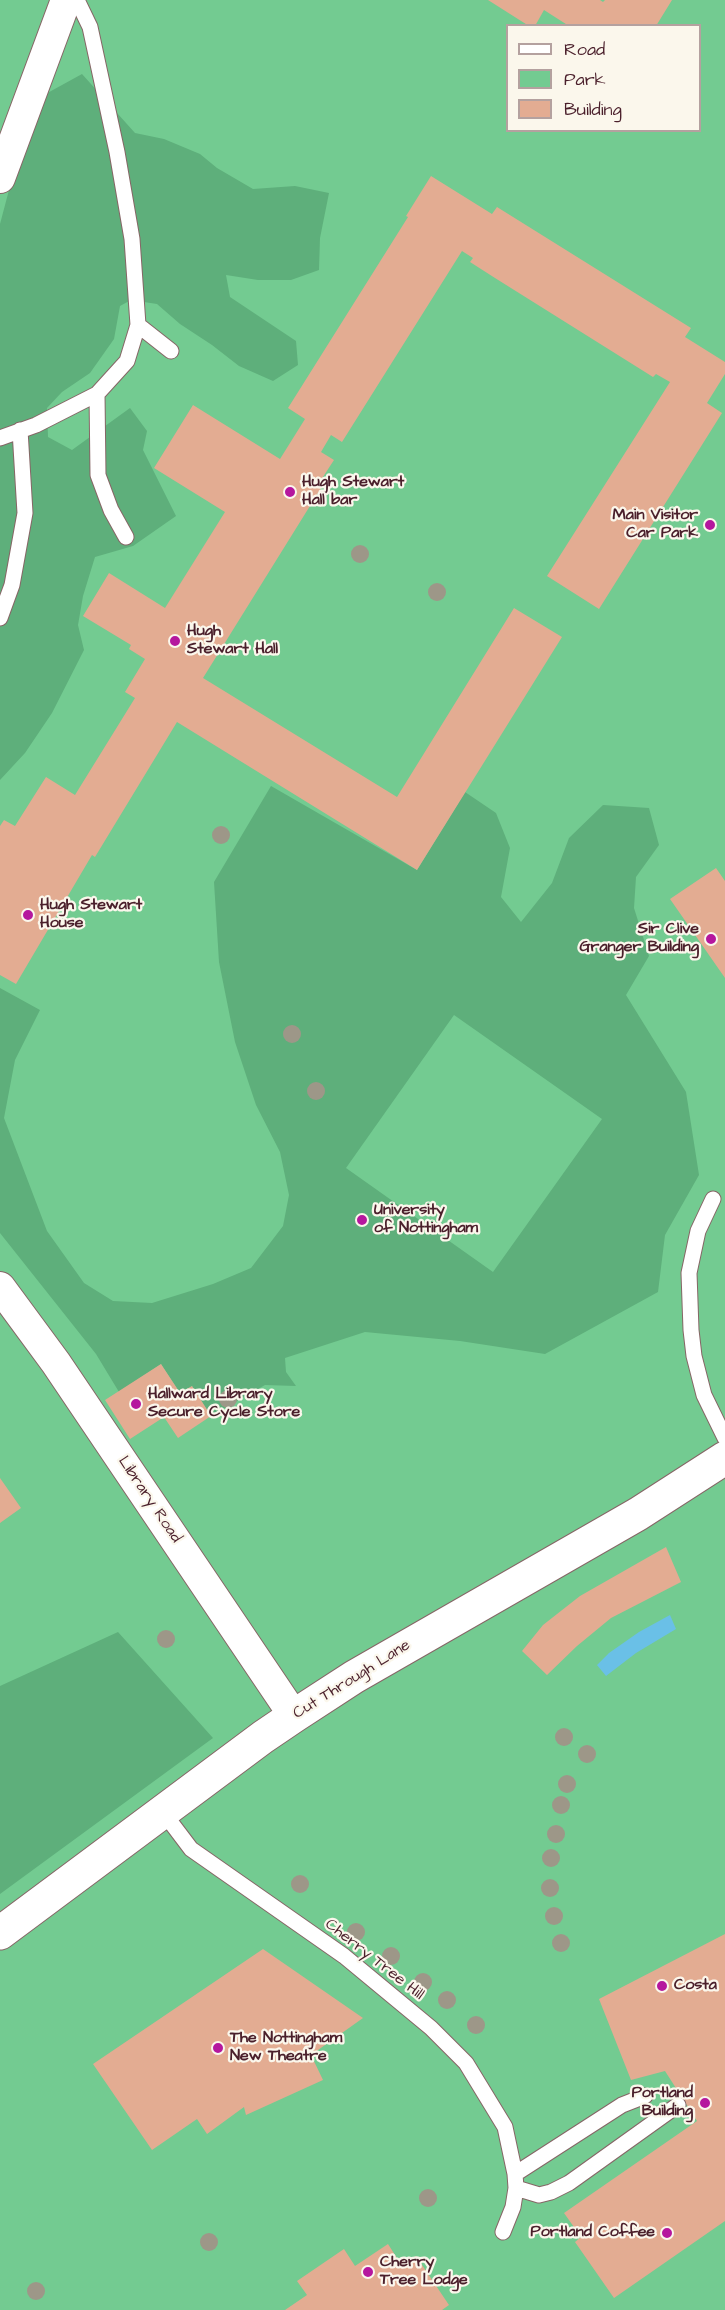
<!DOCTYPE html>
<style>
body{margin:0}
#map{position:relative;width:725px;height:2310px;overflow:hidden;background:#f4ead3;font-family:"Architects Daughter",sans-serif}
canvas{display:block}
.legend{position:absolute;left:506px;top:24px;width:195px;height:108px;box-sizing:border-box;background:#fbf7ec;border:2px solid #b4a19f;margin:0;padding:8px 10px;list-style:none;font-size:18px;color:#4a1f2b}
.legend li{display:flex;align-items:center;gap:12px;height:30px}
.legend b{width:30px;border:2px solid #b4a19f}
</style>
<div id="map">
<canvas width="725" height="2310"></canvas>
<ul class="legend">
<li><b style="height:8px;background:#fff"></b>Road</li>
<li><b style="height:16px;background:#73cb91"></b>Park</li>
<li><b style="height:16px;background:#e3ac92"></b>Building</li>
</ul>
</div>
<script>
const c = document.querySelector('canvas').getContext('2d');
c.lineJoin = 'round';
function fill(path, color) { c.fillStyle = color; c.fill(path, 'evenodd'); }
const poly = rows => new Path2D(rows.map(r => 'M' + r).join(''));
function trace(path, color, width, dash) { c.strokeStyle = color; c.lineWidth = width; c.lineCap = dash ? 'butt' : 'round'; c.setLineDash(dash || []); c.stroke(path); }
function label(font, color, halo, rows, align = 'center') {
  c.font = font + ' "Architects Daughter",sans-serif'; c.lineWidth = 4.5; c.setLineDash([]); c.textBaseline = 'middle'; c.strokeStyle = halo; c.fillStyle = color; for (const [text, x, y, turn = 0] of rows) {
    c.save(); c.translate(x, y); c.rotate((+turn || 0) * Math.PI / 180); c.textAlign = isNaN(turn) ? turn : align; if (halo) c.strokeText(text, 0, 0); c.fillText(text, 0, 0); c.restore();
  }
}
fill(poly([
 [0,0,725,0,725,2310,0,2310],
 [508,26,700,26,700,130,508,130]
]), '#73cb91');
fill(poly([
 [82,74,135,133,164,139,200,154,217,168,253,189,295,186,329,193,320,238,319,270,291,280,258,280,226,275,230,297,296,341,298,365,273,381,239,366,212,345,180,324,157,304,131,300,120,306,114,339,90,373,62,392,47,408,48,437,72,450,130,408,147,431,143,450,176,516,133,546,95,557,83,596,78,625,84,650,52,713,25,753,0,780,0,224,22,141,42,96],
 [271,786,417,870,465,792,496,813,510,848,501,897,521,922,552,883,569,838,603,805,649,808,659,845,636,877,634,908,649,956,626,995,686,1092,699,1175,665,1235,658,1292,545,1354,460,1341,365,1332,285,1358,286,1372,296,1386,265,1385,211,1416,192,1386,180,1393,161,1364,119,1392,96,1354,0,1233,0,988,40,1010,15,1060,4,1118,47,1231,84,1283,113,1301,152,1303,213,1284,251,1268,283,1226,289,1195,280,1152,256,1105,235,1042,219,962,214,882],
 [454,1015,602,1119,493,1272,346,1168],
 [118,1632,213,1738,0,1894,0,1686]
]), '#5eaf7b');
fill(poly([
 [670,1615,676,1629,636,1653,606,1676,597,1665,609,1653,639,1632]
]), '#6ac0e7');
fill(poly([
 [488,0,600,0,603,2,605,0,672,0,656,26,569,26,544,10,535,26,529,26],
 [431,176,492,214,497,207,691,328,685,337,725,362,725,374,707,403,722,413,599,609,547,576,670,382,656,374,653,377,495,278,470,262,473,258,462,251,342,442,331,435,321,452,334,460,319,483,323,485,203,678,397,797,514,608,562,637,417,870,177,722,95,857,92,855,16,984,0,975,0,826,4,820,15,826,46,777,75,795,135,698,125,692,145,659,129,649,131,645,83,616,109,573,165,608,225,512,154,468,193,405,280,459,305,419,288,408,408,217,406,216],
 [716,868,725,881,725,978,670,899],
 [161,1364,180,1393,192,1386,211,1416,178,1438,164,1417,130,1439,105,1400],
 [0,1478,21,1508,0,1523],
 [666,1547,681,1582,611,1618,577,1646,547,1675,522,1651,543,1625,580,1596],
 [725,1934,725,2221,614,2298,575,2242,581,2237,564,2213,697,2121,665,2071,631,2080,599,1999],
 [263,1949,363,2018,311,2055,323,2080,246,2115,244,2107,207,2134,197,2119,152,2150,93,2064],
 [388,2244,402,2266,416,2256,449,2305,442,2310,285,2310,307,2295,297,2281,344,2249,355,2266]
]), '#e3ac92');
const service = poly([
 [77,0,90,27,117,152,132,239,138,325,171,351],
 [97,394,98,475,111,510,126,537],
 [0,438,36,425,97,394,127,361,138,325],
 [0,618,12,585,25,513,20,430],
 [713,1199,698,1231,689,1273,691,1330,694,1356,704,1395,725,1438],
 [163,1812,191,1849,344,1956,431,2028,466,2063,505,2127,515,2174,516,2188,513,2207,503,2232],
 [515,2174,622,2105,645,2096],
 [516,2188,539,2195,551,2192,569,2183,678,2105]
]);
const minor = poly([
 [0,178,66,0],
 [0,1287,56,1363,294,1716]
]);
const tertiary = poly([
 [0,1933,263,1737,294,1716,354,1677,638,1514,725,1458]
]);
trace(service, '#866666', 17);
trace(minor, '#866666', 32);
trace(tertiary, '#866666', 35);
trace(service, '#fff', 15);
trace(minor, '#fff', 30);
trace(tertiary, '#fff', 33);
c.fillStyle = '#9d9788';
for (const [x, y] of [
 [360,554],
 [437,592],
 [221,835],
 [292,1034],
 [316,1091],
 [228,1399],
 [166,1639],
 [564,1737],
 [587,1754],
 [567,1784],
 [561,1805],
 [556,1834],
 [551,1858],
 [300,1884],
 [550,1888],
 [554,1916],
 [356,1932],
 [561,1943],
 [391,1956],
 [423,1982],
 [447,2000],
 [476,2025],
 [428,2198],
 [209,2242],
 [36,2291]
]) { c.beginPath(); c.arc(x, y, 9, 0, 2 * Math.PI); c.fill(); }
for (const [x, y, r, color] of [
 [290,492,6,"#b5179e"],
 [710,525,6,"#b5179e"],
 [175,641,6,"#b5179e"],
 [28,915,6,"#b5179e"],
 [711,939,6,"#b5179e"],
 [362,1220,6,"#b5179e"],
 [136,1404,6,"#b5179e"],
 [662,1986,6,"#b5179e"],
 [218,2048,6,"#b5179e"],
 [705,2103,6,"#b5179e"],
 [667,2233,6,"#b5179e"],
 [368,2272,6,"#b5179e"]
]) { const dot = new Path2D(); dot.arc(x, y, r, 0, 2 * Math.PI); c.fillStyle = color; c.fill(dot); trace(dot, '#fbf7ec', 2); }
label('bold 16px', '#4a1f2b', '#fbf7ec', [
 ["Hugh Stewart",302,483],
 ["Hall bar",302,501],
 ["Main Visitor",698,516,"right"],
 ["Car Park",698,534,"right"],
 ["Hugh",187,632],
 ["Stewart Hall",187,650],
 ["Hugh Stewart",40,906],
 ["House",40,924],
 ["Sir Clive",699,930,"right"],
 ["Granger Building",699,948,"right"],
 ["University",374,1211],
 ["of Nottingham",374,1229],
 ["Hallward Library",148,1395],
 ["Secure Cycle Store",148,1413],
 ["Costa",674,1986],
 ["The Nottingham",230,2039],
 ["New Theatre",230,2057],
 ["Portland",693,2094,"right"],
 ["Building",693,2112,"right"],
 ["Portland Coffee",655,2233,"right"],
 ["Cherry",380,2263],
 ["Tree Lodge",380,2281]
], 'left');
label('16px', '#4a1f2b', '#fbf7ec', [
 ["Library Road",149,1500,56],
 ["Cut Through Lane",352,1680,-32],
 ["Cherry Tree Hill",374,1960,38]
]);
</script>
